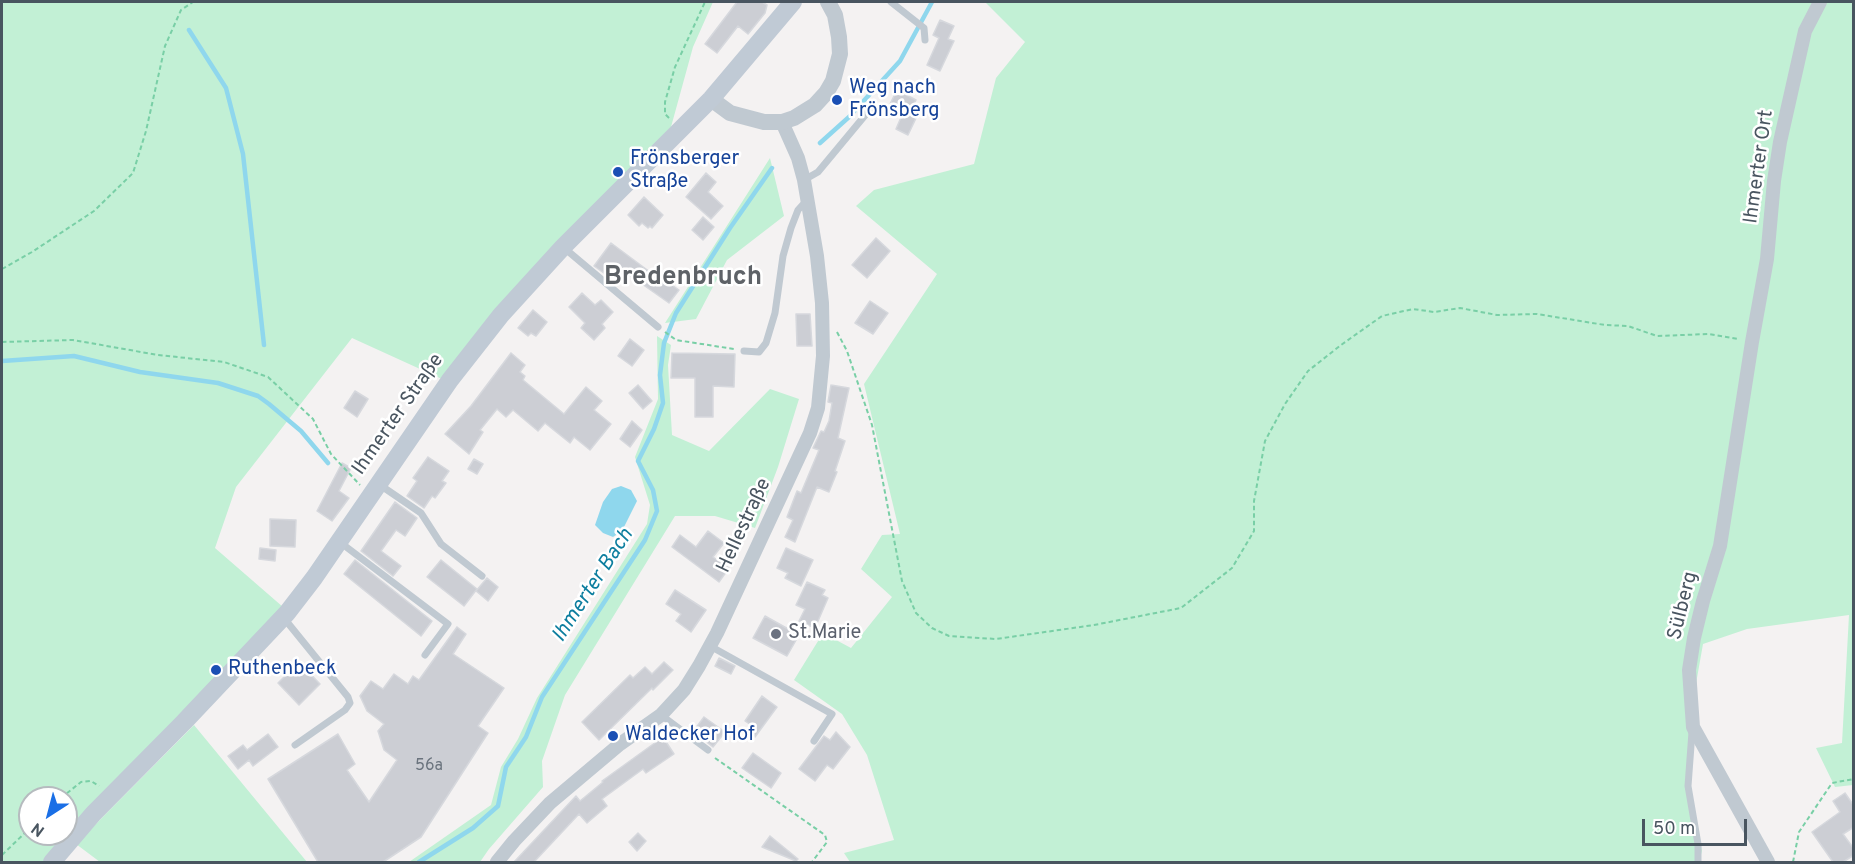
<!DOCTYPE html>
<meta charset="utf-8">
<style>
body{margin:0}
#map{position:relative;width:1855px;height:864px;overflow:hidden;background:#f4f2f2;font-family:Overpass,sans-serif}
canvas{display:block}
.frame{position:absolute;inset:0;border:3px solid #495560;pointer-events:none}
.north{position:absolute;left:18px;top:786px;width:60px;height:60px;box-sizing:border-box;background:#fff;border:2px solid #b6bbbf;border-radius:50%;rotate:216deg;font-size:16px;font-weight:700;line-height:24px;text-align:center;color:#495560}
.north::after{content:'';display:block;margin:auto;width:21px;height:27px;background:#1a6fe6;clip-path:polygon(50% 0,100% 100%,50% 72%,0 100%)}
.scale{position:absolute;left:1642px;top:819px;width:105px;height:27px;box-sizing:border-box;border:3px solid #495560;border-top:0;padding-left:8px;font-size:18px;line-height:21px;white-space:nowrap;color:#495560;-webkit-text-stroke:4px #fff;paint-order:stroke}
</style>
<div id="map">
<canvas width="1855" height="864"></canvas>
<div class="frame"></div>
<div class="north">N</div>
<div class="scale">50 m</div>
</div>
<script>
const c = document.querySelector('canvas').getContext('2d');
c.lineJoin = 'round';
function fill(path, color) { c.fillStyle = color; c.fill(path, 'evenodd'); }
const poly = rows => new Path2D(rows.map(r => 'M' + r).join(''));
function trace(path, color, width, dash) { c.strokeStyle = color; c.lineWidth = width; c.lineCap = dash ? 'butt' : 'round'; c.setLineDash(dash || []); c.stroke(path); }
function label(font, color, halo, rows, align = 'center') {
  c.font = font + ' Overpass,sans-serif'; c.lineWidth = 5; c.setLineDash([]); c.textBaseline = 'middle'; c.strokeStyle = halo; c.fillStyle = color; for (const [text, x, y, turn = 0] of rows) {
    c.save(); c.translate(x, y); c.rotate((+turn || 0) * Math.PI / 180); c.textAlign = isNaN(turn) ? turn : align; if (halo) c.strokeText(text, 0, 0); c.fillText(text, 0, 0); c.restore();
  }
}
fill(poly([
 [2,2,713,2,693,47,671,127,442,379,352,338,236,487,215,548,283,607,46,862,2,862],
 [30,798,66,798,66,834,30,834],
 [986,2,1853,2,1853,785,1835,787,1816,748,1842,743,1849,615,1747,629,1703,644,1694,695,1690,787,1702,851,1699,862,850,862,844,853,894,840,867,755,842,714,794,680,823,633,851,648,892,597,861,569,882,535,900,534,864,384,937,274,856,206,874,190,974,164,996,78,1025,42,986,3],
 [770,158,784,216,727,260,696,319,665,323],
 [657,336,671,345,668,365,672,435,709,451,770,389,799,399,778,467,755,528,715,516,675,516,565,695,542,761,543,787,489,849,480,862,409,862,491,805,501,767,518,739,537,698,647,524,650,505,635,457,658,399],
 [194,725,307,862,100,862,76,844]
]), '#c2f0d5');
fill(poly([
 [621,486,631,490,637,501,622,531,613,537,603,533,595,525,603,502,612,489]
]), '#8fd7ed');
trace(poly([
 [189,30,226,88,243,154,264,345],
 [820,143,849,117,900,61,932,2],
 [2,361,74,356,140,372,218,383,258,396,269,404,301,431,328,463],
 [419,862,473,828,498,806,506,767,526,737,542,697,645,540,657,511,653,490,638,461,654,429,663,403,660,375,664,343,676,313,730,228,772,168]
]), '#8fd7ed', 4.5);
const building = poly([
 [737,2,762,2,767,5,765,13,748,34,738,26,717,53,705,44,737,2],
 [940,20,954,26,948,39,954,41,940,71,927,65,939,38,933,35,940,20],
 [897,90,916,100,911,110,918,114,908,135,896,129,902,115,888,108,897,90],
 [706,173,716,182,708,192,723,206,711,219,686,197,706,173],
 [644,197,663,215,652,228,650,226,648,228,642,223,639,226,628,215,644,197],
 [703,217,714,227,703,240,692,230,703,217],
 [876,238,890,251,867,278,852,265,876,238],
 [611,243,650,272,651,270,679,290,669,303,625,272,622,275,614,269,608,276,594,266,611,243],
 [582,293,595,305,601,300,613,312,602,324,605,328,594,340,581,328,585,323,569,307,582,293],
 [870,301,888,313,873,334,855,323,870,301],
 [533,310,547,322,536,336,531,333,528,336,518,328,533,310],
 [796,314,810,314,812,346,797,346,796,314],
 [630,339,644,350,632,366,618,356,630,339],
 [511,353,525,365,520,372,525,376,523,380,564,414,586,387,602,401,594,410,611,424,590,450,574,437,570,443,545,423,538,431,513,410,506,417,497,409,480,430,483,432,469,454,445,434,471,406,511,353],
 [672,353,735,354,734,387,713,386,713,417,695,417,695,378,671,378,672,353],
 [638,385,652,401,643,409,629,393,638,385],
 [831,385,849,388,838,438,845,441,835,471,837,472,829,492,817,487,795,542,785,537,793,520,787,517,797,491,801,493,819,450,813,448,821,431,824,432,829,421,832,403,828,402,831,385],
 [355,391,368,399,357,417,344,408,355,391],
 [632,421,642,430,630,447,620,439,632,421],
 [428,457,449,471,442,481,446,483,435,498,432,496,424,508,407,496,417,481,413,478,428,457],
 [474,459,483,464,477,474,468,469,474,459],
 [342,463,351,468,339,491,349,498,332,521,317,511,342,463],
 [395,502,417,518,405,536,396,530,381,551,401,566,393,576,361,551,395,502],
 [270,519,296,520,295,547,270,546,270,519],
 [708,531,724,543,713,557,729,568,719,582,672,547,680,535,696,547,708,531],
 [260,548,276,550,275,561,259,559,260,548],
 [786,548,813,560,801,586,785,578,788,573,777,568,786,548],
 [355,560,432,621,421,636,344,574,355,560],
 [441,560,477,589,464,606,427,577,441,560],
 [487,578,498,587,488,601,476,591,487,578],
 [807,582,825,590,822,595,828,598,815,628,799,621,805,609,796,605,807,582],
 [675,590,706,610,691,632,676,621,681,614,666,604,675,590],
 [765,616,799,635,787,656,753,638,765,616],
 [457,627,466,634,453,654,504,688,478,726,488,733,421,837,383,862,318,862,268,779,338,734,355,764,347,770,369,802,397,760,384,750,378,731,384,724,367,711,360,696,371,681,383,689,394,674,408,684,413,676,419,680,457,627],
 [719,658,735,666,731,674,715,666,719,658],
 [299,662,320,684,299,705,278,683,299,662],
 [664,662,673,670,653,690,652,688,599,740,582,722,630,675,633,678,645,667,652,674,664,662],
 [762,696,777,707,755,737,746,731,751,725,745,721,762,696],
 [704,717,725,732,713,747,696,734,698,732,695,729,704,717],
 [836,732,850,747,833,769,827,765,815,781,799,769,824,736,830,740,836,732],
 [268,734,278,747,253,766,249,760,238,769,228,756,243,745,247,750,268,734],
 [663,737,674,754,646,773,643,769,602,799,607,806,587,823,579,814,534,862,514,862,576,796,580,801,603,782,602,781,663,737],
 [753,753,781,773,771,788,742,768,753,753],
 [1845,793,1854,806,1854,827,1843,834,1854,849,1854,855,1843,862,1833,862,1812,832,1840,812,1833,801,1845,793],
 [638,833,646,841,637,851,629,842,638,833],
 [770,836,798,859,796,861,762,847,770,836]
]);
fill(building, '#ccced4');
trace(building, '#d6d8dd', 1.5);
trace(poly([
 [669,118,665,114,665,102,675,67,705,2],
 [2,269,32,252,94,211,133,173,146,131,165,46,181,10,193,2],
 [665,332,676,340,734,349],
 [837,332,847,351,872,425,902,581,916,613,932,628,949,636,996,639,1094,625,1181,608,1232,568,1254,531,1254,501,1265,441,1285,404,1308,371,1341,345,1382,316,1413,309,1434,312,1460,308,1497,315,1537,314,1605,325,1628,326,1657,336,1709,334,1738,339],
 [2,342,73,340,158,355,224,362,268,377,313,419,331,454,360,485],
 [715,758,825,835,827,842,812,862],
 [61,798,81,782,91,781,99,786],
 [2,855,30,828],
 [1793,862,1799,832,1832,783,1854,779]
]), '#79cfa6', 2, [4.5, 3]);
trace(poly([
 [891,2,924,28,925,40],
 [804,180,818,172,872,107],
 [563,247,658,327],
 [744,351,759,352,766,343,775,313,783,256,791,228,798,210,807,200],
 [380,485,421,513,441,544,482,576],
 [341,543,448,624,425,655],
 [283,617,348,697,350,703,345,710,295,745],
 [710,646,832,714,814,741],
 [661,715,708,750],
 [1692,732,1688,786,1698,844,1698,862]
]), '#c0c9d1', 7);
trace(poly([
 [497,862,514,841,550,803,620,744,661,715,684,690,699,666,717,633,810,433,818,408,820,387,823,356,822,303,817,256,804,180,798,158,782,122],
 [1768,862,1693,727,1689,670,1694,638,1703,601,1720,546,1752,342,1767,259,1774,181,1780,142,1805,31,1820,2]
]), '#c0c9d1', 14);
trace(poly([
 [711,99,730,113,764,122,782,122,794,118,815,105,826,93,833,81,840,54,839,37,835,15,828,2]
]), '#c0c9d1', 16);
trace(poly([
 [52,862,93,814,184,722,287,613,314,578,450,380,501,315,563,247,711,99,793,2]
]), '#c0cad5', 18);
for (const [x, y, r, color] of [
 [837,100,6,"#1a4fb4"],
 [618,172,6,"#1a4fb4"],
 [776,634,6,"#6b7280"],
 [216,670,6,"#1a4fb4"],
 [613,736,6,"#1a4fb4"]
]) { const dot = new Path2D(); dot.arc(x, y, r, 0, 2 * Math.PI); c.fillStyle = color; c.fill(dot); trace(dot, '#fff', 2); }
label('16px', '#6a737d', null, [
 ["56a",429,767]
]);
label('20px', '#164399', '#fff', [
 ["Weg nach",849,89],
 ["Frönsberg",849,112],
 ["Frönsberger",630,160],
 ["Straße",630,183],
 ["Ruthenbeck",228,670],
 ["Waldecker Hof",625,736]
], 'left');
label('20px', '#495560', '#fff', [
 ["Ihmerter Ort",1760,167,-82],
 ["Ihmerter Straße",399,415,-55],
 ["Hellestraße",745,526,-65],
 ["Sülberg",1684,606,-76]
]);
label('20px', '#5b616d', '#fff', [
 ["St.Marie",788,634]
], 'left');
label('italic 21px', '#0d7e9f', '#fff', [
 ["Ihmerter Bach",594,586,-57]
]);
label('bold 26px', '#5e6267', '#fff', [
 ["Bredenbruch",683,279]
]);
</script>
